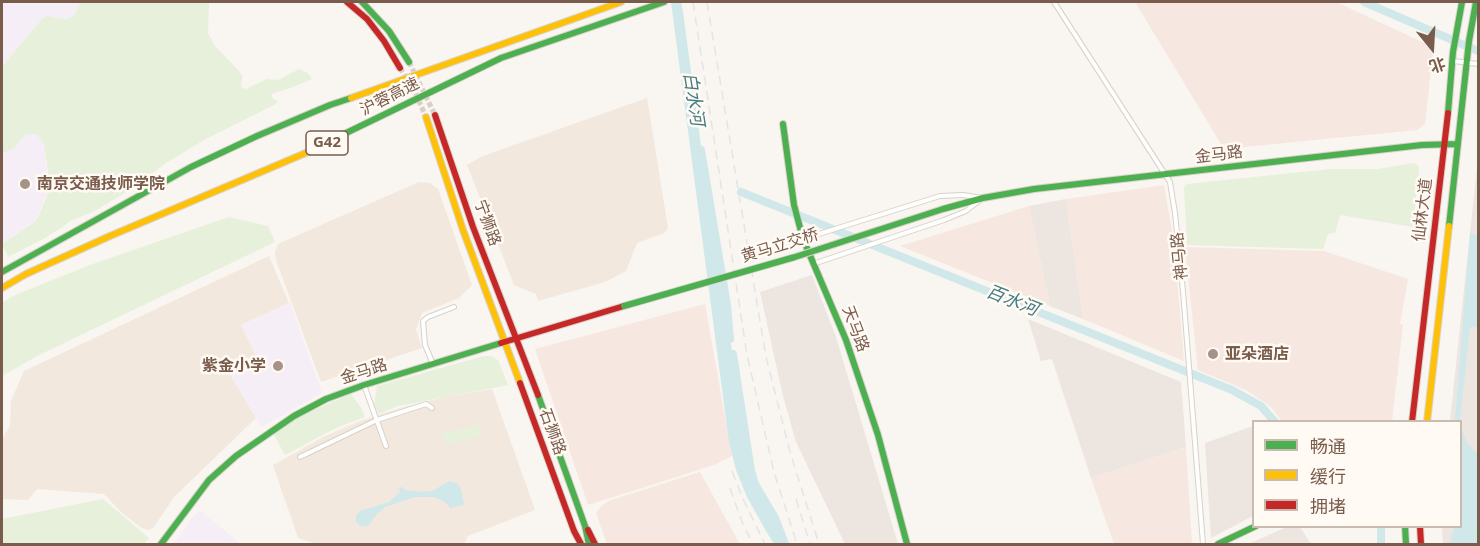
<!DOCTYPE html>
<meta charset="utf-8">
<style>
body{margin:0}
#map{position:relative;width:1480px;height:546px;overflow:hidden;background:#f9f5f0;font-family:"Noto Sans","Noto Sans SC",sans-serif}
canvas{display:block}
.frame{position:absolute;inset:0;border:3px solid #7a5c4d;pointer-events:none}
.legend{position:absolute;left:1252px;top:420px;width:210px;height:108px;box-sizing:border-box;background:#fffaf3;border:2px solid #cabbb1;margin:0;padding:8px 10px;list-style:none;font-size:18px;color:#7a5c4d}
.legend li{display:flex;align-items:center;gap:12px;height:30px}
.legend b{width:30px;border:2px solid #cabbb1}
.north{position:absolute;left:1402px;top:18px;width:60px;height:60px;-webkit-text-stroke:4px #fffaf3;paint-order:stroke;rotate:162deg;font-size:16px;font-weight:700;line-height:24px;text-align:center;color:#7a5c4d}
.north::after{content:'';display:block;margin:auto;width:21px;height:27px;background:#7a5c4d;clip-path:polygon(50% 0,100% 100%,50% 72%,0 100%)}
</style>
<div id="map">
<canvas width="1480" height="546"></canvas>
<div class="frame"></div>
<ul class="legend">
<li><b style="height:8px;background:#4caf50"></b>畅通</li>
<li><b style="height:8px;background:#ffc107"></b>缓行</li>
<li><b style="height:8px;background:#c62828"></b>拥堵</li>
</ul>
<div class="north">北</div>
</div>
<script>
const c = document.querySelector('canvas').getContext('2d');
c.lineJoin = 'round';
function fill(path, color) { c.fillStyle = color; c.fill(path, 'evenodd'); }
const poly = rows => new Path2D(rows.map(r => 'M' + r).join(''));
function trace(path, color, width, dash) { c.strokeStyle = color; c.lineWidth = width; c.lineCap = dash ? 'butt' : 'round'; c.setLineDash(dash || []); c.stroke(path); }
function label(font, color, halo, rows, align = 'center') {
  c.font = font + ' "Noto Sans","Noto Sans SC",sans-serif'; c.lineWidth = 5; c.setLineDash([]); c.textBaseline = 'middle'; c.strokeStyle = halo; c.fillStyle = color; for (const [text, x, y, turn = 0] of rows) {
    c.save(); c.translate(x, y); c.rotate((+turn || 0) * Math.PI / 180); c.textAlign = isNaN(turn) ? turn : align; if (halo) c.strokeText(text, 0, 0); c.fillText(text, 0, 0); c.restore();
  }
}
fill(poly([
 [647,98,668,228,664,233,637,243,626,271,605,282,538,301,536,294,514,285,467,165,483,156],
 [419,182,430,183,438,189,472,285,459,298,422,313,416,329,422,348,321,382,276,260,275,252,278,244],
 [269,256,289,303,241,325,257,358,230,374,256,418,175,496,153,528,148,530,142,528,122,513,104,494,37,489,28,500,2,499,2,439,10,426,11,401,24,371],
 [492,389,535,510,468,536,464,544,317,544,298,538,273,465,325,436,363,420,400,408,445,397]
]), '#f2e8de');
fill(poly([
 [1135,2,1336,2,1431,46,1433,52,1425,124,1417,130,1224,149],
 [1164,185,1174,242,1184,361,1083,319,1066,199],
 [1029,206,1050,306,900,246],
 [1185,247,1324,251,1408,279,1400,324,1403,325,1392,421,1282,421,1271,407,1246,390,1198,370],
 [705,304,732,456,714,465,588,505,535,349],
 [1186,447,1192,544,1114,544,1091,478],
 [700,472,740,544,607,544,596,513,602,505,611,500]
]), '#f6e8e1');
fill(poly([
 [1478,158,1478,544,1443,544,1442,527,1460,526,1460,422,1450,421],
 [1066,199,1083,319,1050,306,1029,206],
 [812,275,836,337,898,544,845,544,796,442,783,396,760,292],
 [1028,319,1181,382,1186,447,1091,478,1052,359,1041,361],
 [1253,426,1253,516,1211,538,1205,443],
 [1289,526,1300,527,1311,544,1248,544]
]), '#ede5e0');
fill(poly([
 [2,2,81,2,75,14,71,17,65,19,52,17,40,21,2,67],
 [26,134,36,134,44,144,49,189,35,221,2,244,2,153,13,149],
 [290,303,322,393,262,427,230,374,258,358,241,325],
 [200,510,241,544,174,544,190,520]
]), '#f6eef6');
fill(poly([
 [81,2,209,2,208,33,215,46,239,71,243,77,241,83,242,88,246,89,267,79,278,80,299,69,308,73,312,79,296,86,271,94,273,99,278,101,276,104,204,140,166,163,125,193,93,212,70,221,64,226,45,238,8,257,2,244,36,221,45,201,49,189,49,179,44,144,36,134,26,134,13,149,2,153,2,67,40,21,46,16,65,19,71,17,75,14],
 [1414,163,1418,165,1419,168,1413,227,1340,215,1335,233,1328,234,1323,249,1187,245,1184,187,1187,184,1331,169,1378,169],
 [229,217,268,226,275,242,37,356,2,376,2,303,15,295,90,265],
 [484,356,491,356,498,360,508,385,398,406,379,414,374,405,377,386],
 [351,394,362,409,365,417,338,427,285,455,273,433,297,417],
 [480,425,482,436,445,445,442,433],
 [103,499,149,538,144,544,2,544,2,519]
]), '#e7f0db');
fill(poly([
 [671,2,681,2,683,12,707,190,750,467,761,497,788,544,774,544,766,531,747,497,736,470,729,442],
 [1470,233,1478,236,1478,335,1477,327,1470,327,1460,421,1455,421],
 [1461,429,1468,444,1478,454,1478,544,1450,544,1454,527,1460,526],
 [450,481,458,484,461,489,464,505,453,507,451,509,445,502,434,497,415,497,385,507,377,514,368,526,361,526,356,522,356,516,360,511,389,502,400,492,399,488,402,487,404,490,423,492,432,491]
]), '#d0e8ea');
trace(poly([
 [1364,2,1478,51],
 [701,150,727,305,730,339],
 [741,192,1232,390,1261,406,1275,422],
 [733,354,751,471,755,484,775,518,785,544],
 [1381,526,1381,544]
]), '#d0e8ea', 8);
trace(poly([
 [409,62,435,115],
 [400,68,414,90,426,117]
]), '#d9cfc7', 5, [5, 2.5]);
const street = poly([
 [1054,2,1170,182,1175,213,1183,291,1203,544],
 [1453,61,1478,64],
 [803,239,940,196,963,195,982,198],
 [813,264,944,220,966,211,980,200],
 [433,364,425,345,423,321,428,317,454,307],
 [364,385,386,446],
 [300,457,377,420,426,404,432,408]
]);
const fast = poly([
 [362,2,389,31,409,62],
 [1448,113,1453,52,1462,2],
 [783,124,794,205,803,239,846,340,878,435,907,544],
 [344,134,501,58,664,2],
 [943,209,983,198,1034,189,1422,145,1458,144],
 [1449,226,1469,41,1476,2],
 [2,272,191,167,257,136,330,105,351,98],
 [538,395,585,526,589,544],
 [1405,526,1406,544],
 [161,544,209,480,236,456,294,416,326,399,364,385,501,343],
 [1218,544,1256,526]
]);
const slow = poly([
 [351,98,621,2],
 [426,117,463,230,520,383],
 [2,288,26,274,110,236,308,152,344,134],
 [1427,422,1449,226]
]);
const jam = poly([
 [347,2,367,19,384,41,400,68],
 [435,115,473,227,538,395],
 [501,343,624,306],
 [520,383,574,531,581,544],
 [1412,422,1448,113],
 [1420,526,1421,544],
 [588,530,595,544]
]);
trace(street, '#d7d1cb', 6);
trace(fast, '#d9d2cb', 8);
trace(slow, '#d9d2cb', 8);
trace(jam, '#d9d2cb', 8);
trace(street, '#fefefd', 4);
trace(fast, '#4caf50', 6);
trace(slow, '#ffc107', 6);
trace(jam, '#c62828', 6);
trace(poly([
 [693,2,747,355,774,472,797,544],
 [707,2,766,357,790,452,819,544],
 [732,471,743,499,765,544],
 [730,488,742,522,753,544],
 [796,499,810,544]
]), '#e6e3e7', 1.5, [9, 6]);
const fastBridge = poly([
 [624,306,795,257,943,209]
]);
trace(fastBridge, '#d9d2cb', 8, []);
trace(fastBridge, '#4caf50', 6);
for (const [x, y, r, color] of [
 [25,184,6,"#a69286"],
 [1213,354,6,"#a69286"],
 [278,366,6,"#a69286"]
]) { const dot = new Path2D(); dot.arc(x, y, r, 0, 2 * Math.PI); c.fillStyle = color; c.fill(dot); trace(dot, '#fffaf3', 2); }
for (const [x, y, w] of [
 [327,143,42]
]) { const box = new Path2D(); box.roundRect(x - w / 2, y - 12, w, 24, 4.5); c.fillStyle = '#fffaf3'; c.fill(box); trace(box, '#7a5c4d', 1.5); }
label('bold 15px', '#7a5c4d', null, [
 ["G42",327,143]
]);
label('16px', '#7a5c4d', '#fffaf3', [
 ["沪蓉高速",390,97,-27],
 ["金马路",1219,155,-7],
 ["仙林大道",1423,210,-83],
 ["宁狮路",487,223,70],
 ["黄马立交桥",780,246,-17],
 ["神马路",1180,256,-96],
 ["天马路",855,329,69],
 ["金马路",364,372,-18],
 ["石狮路",552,432,70]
]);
label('bold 16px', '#7a5c4d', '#fffaf3', [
 ["南京交通技师学院",37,184],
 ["亚朵酒店",1225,354],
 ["紫金小学",266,366,"right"]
], 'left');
label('italic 18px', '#437c86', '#fffaf3', [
 ["白水河",693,99,81],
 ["百水河",1012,301,22]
]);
</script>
